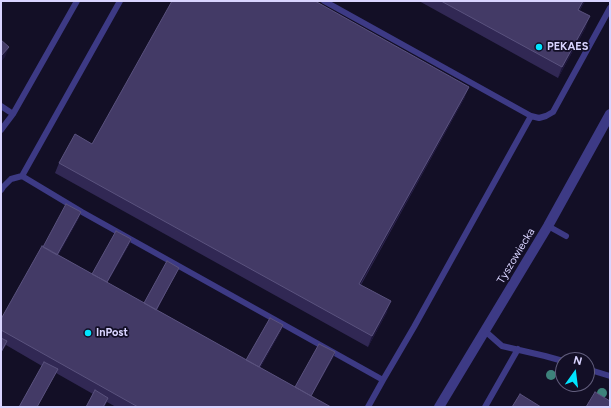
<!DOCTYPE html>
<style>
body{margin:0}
#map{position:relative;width:611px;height:408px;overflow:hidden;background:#130f26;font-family:Figtree,sans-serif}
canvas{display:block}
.frame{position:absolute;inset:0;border:2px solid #d9d4ff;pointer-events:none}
.north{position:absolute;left:555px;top:352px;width:40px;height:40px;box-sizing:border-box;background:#130f26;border:1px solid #625e7d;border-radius:50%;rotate:14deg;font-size:11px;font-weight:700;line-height:16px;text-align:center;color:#d9d4ff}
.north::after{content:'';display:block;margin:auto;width:14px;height:18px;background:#00e5ff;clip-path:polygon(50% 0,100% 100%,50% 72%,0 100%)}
</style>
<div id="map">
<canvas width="611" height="408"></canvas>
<div class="frame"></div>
<div class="north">N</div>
</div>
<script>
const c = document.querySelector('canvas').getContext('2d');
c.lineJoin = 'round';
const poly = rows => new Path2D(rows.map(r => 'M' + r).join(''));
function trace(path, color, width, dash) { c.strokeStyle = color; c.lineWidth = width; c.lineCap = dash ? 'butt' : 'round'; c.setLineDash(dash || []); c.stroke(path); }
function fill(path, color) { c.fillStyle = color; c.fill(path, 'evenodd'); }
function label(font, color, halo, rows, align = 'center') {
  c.font = font + ' Figtree,sans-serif'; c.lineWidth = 3.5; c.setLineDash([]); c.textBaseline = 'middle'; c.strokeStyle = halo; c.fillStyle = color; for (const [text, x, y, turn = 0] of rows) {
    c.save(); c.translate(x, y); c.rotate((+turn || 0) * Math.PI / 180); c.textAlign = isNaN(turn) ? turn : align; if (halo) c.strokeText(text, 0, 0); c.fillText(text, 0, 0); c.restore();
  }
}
trace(poly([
 [120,1,22,176,82,212,383,380,414,327,531,116,324,1],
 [1,106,13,114],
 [531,116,539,118,546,116,553,112,610,8],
 [1,130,13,114,77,1],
 [1,190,3,187,11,179,22,176],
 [548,226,566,236],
 [485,331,502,346,545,356,563,361],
 [587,369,610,376],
 [368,407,383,380],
 [485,407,518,349]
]), '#3d3a85', 6);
trace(poly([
 [439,407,548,226,610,114]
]), '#3d3a85', 10);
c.fillStyle = '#3d827b';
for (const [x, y] of [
 [551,375],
 [602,393]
]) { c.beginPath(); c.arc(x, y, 5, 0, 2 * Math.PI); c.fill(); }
fill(poly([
 [419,1,585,1,580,10,586,27,558,78],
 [465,97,361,285,387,312,368,347,55,173,59,163,92,144],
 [80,216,58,255,92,274,131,239,130,243,107,283,144,303,179,268,177,271,157,310,246,360,282,329,260,368,295,387,335,352,334,356,311,396,331,407,116,407,107,402,104,407,86,407,93,394,56,373,37,407,19,407,42,366,6,345,1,353,1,319]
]), '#312854');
fill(poly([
 [583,1,585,1,574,20,578,10],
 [590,16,586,27,558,78,562,67],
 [9,47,5,57,1,62,1,56],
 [469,87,465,97,355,294,359,284],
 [81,212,80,216,53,265,54,261],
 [131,239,130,243,102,292,103,289],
 [391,301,387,312,368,347,372,336],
 [283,325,282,329,255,377,256,373],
 [335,352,334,356,306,406,307,402]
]), '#1d163a');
const building = poly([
 [172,1,315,1,469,87,359,284,391,301,372,336,59,163,75,134,92,144,172,1],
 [441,1,583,1,578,10,590,16,562,67,441,1],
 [1,40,9,47,1,56,1,40],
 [66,204,81,212,57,255,43,247,66,204],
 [116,231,131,239,107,282,92,274,116,231],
 [42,246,331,407,138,407,1,330,1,319,42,246],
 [167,261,179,268,156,310,144,303,167,261],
 [270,318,283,325,259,367,246,360,270,318],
 [1,338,7,341,1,352,1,338],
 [319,344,335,352,311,396,295,387,319,344],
 [44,362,58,369,37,407,19,407,44,362],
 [95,390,108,398,103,407,86,407,95,390],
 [595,392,610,401,610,407,586,407,595,392],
 [520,394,541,407,512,407,520,394]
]);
fill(building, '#433a66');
trace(building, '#5a527e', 1);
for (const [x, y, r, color] of [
 [539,47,4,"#00e5ff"],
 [88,333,4,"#00e5ff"]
]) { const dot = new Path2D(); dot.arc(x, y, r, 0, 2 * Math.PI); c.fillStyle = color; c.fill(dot); trace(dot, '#130f26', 1.5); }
label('bold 11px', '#d9d4ff', '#130f26', [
 ["PEKAES",547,47],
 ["InPost",96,333]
], 'left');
label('11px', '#d9d4ff', '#130f26', [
 ["Tyszowiecka",516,256,-59]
]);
</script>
